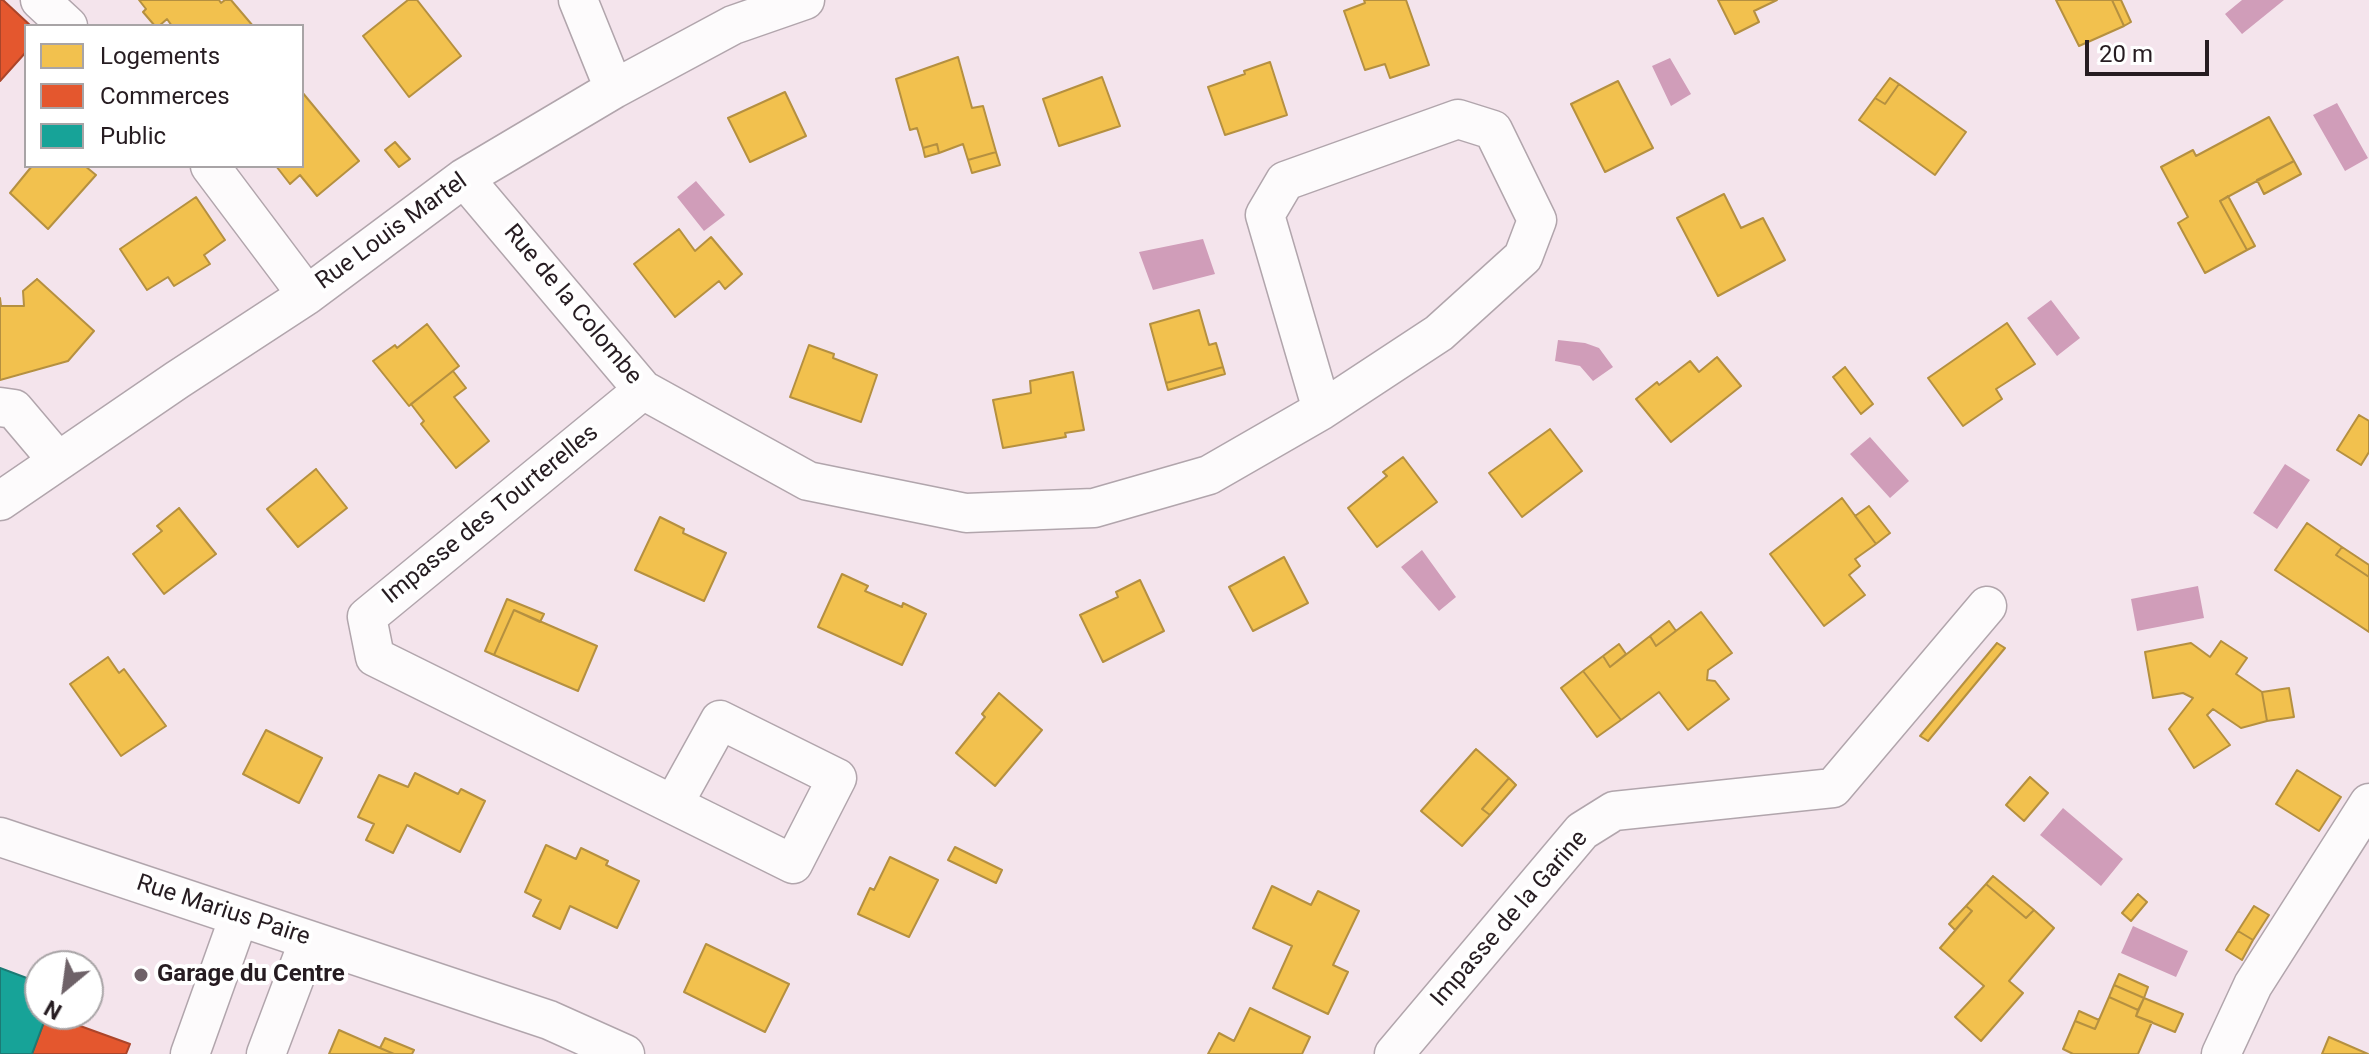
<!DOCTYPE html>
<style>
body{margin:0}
#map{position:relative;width:2369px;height:1054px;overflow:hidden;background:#f4e4ec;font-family:Roboto,sans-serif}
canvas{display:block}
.legend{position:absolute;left:24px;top:24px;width:280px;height:144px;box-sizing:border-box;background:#fff;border:2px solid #a8a4a6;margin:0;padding:10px 14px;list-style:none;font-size:24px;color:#261c21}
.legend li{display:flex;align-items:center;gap:16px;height:40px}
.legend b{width:40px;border:2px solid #a8a4a6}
.north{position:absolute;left:24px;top:950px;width:80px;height:80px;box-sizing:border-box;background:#fff;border:2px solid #a8a4a6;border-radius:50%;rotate:209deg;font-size:22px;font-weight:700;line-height:32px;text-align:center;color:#261c21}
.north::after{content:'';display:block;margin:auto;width:28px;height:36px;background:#6e6268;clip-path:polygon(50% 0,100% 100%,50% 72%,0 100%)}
.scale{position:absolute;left:2085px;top:40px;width:124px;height:36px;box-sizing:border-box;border:4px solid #261c21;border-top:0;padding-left:10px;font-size:24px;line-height:28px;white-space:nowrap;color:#261c21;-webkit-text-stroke:6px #fff;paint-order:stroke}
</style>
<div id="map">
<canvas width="2369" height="1054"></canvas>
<ul class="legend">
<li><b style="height:22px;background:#f2c14e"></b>Logements</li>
<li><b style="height:22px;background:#e4572e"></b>Commerces</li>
<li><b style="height:22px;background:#17a398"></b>Public</li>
</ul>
<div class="north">N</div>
<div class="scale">20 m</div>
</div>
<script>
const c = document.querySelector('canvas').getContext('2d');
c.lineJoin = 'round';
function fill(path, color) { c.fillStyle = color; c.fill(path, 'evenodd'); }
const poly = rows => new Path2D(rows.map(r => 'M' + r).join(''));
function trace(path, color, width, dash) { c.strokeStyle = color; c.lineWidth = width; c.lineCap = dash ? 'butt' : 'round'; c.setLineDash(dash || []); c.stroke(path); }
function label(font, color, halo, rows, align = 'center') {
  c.font = font + ' Roboto,sans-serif'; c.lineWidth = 8; c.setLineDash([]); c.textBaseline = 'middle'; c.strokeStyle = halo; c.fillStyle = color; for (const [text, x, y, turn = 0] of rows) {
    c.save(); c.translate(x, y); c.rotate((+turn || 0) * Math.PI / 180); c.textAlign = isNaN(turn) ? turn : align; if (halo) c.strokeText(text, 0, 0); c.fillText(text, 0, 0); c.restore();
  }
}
fill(poly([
 [2242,0,2284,0,2242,34,2225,14],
 [1670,58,1691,94,1671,106,1652,66],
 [2337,103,2368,158,2345,171,2313,115],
 [696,181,725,215,704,231,677,197],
 [1203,239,1215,274,1153,290,1139,252],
 [2051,300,2080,338,2057,356,2027,318],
 [1558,340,1585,343,1599,348,1613,367,1593,381,1580,366,1555,361],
 [1870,437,1909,481,1890,498,1850,454],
 [2285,464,2310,480,2277,529,2253,513],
 [1422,550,1456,597,1439,611,1401,567],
 [2198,586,2204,618,2137,631,2131,599],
 [2063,808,2123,859,2101,886,2040,835],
 [2133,926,2188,951,2176,977,2121,953]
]), '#d09db9');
const homes = poly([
 [139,0,219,0,221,3,225,0,231,0,253,26,172,26,167,19,159,26,155,26,143,12,146,9,139,0],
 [408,0,417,0,461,56,409,97,363,36,408,0],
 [1364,0,1406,0,1429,65,1390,78,1385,64,1365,70,1344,11,1365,3,1364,0],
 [1718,0,1777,0,1754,11,1759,22,1735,34,1718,0],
 [2056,0,2112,0,2124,26,2079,46,2056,0],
 [2112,0,2121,0,2131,22,2124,26,2112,0],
 [958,57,972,108,983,106,996,152,968,160,963,144,939,153,937,144,923,148,917,128,910,130,896,79,958,57],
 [1270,62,1287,115,1225,135,1208,87,1245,74,1244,71,1270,62],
 [1102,77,1120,126,1059,146,1043,99,1102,77],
 [1890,78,1899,84,1885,104,1875,98,1890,78],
 [1618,81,1653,148,1605,172,1571,104,1618,81],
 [1899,84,1966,132,1935,175,1859,120,1875,98,1885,104,1899,84],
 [302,92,359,161,317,196,300,175,290,184,276,166,302,166,302,92],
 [785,92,806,136,750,162,728,118,785,92],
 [2269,117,2294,161,2220,201,2247,250,2205,273,2178,223,2188,217,2161,167,2193,150,2196,156,2269,117],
 [395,142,410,159,399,167,385,150,395,142],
 [937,144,939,153,925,157,923,148,937,144],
 [996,152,1000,165,972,173,968,160,996,152],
 [2294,161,2301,174,2264,194,2257,180,2294,161],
 [32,166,85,166,96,175,48,229,10,193,32,166],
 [1724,194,1741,228,1763,218,1785,260,1718,296,1677,218,1724,194],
 [2228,196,2255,246,2247,250,2220,201,2228,196],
 [196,197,225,240,204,255,210,264,174,286,168,277,147,290,120,249,196,197],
 [679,229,695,251,711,237,742,274,725,289,719,281,675,317,634,264,679,229],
 [37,279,94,331,68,361,0,380,0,298,1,306,24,306,23,291,37,279],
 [1199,310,1209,345,1216,343,1223,367,1166,383,1150,324,1199,310],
 [2007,323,2035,364,1996,389,2002,399,1963,426,1928,378,2007,323],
 [427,324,459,366,409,406,373,361,395,345,397,348,427,324],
 [809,345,834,354,833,358,877,375,861,422,790,397,809,345],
 [1717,357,1741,386,1671,442,1636,399,1657,382,1659,385,1690,361,1699,372,1717,357],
 [1223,367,1225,374,1168,390,1166,383,1223,367],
 [1845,367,1873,404,1861,414,1833,377,1845,367],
 [453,371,466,388,454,397,489,441,456,468,421,424,424,421,411,404,453,371],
 [1073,372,1084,430,1065,433,1066,437,1003,448,993,400,1031,393,1030,381,1073,372],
 [2359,415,2369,421,2369,452,2361,465,2337,450,2359,415],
 [1550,429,1582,471,1522,517,1489,473,1550,429],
 [1403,457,1437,502,1377,547,1348,508,1387,476,1383,472,1403,457],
 [316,469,347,508,298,547,267,509,316,469],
 [1842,498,1876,544,1855,559,1860,566,1849,575,1865,595,1824,626,1770,554,1842,498],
 [1869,506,1890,533,1876,544,1855,516,1869,506],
 [179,508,216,554,164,594,133,554,162,531,157,526,179,508],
 [660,517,684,529,683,533,726,553,704,601,635,570,660,517],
 [2307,523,2342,547,2336,555,2369,577,2369,632,2275,570,2307,523],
 [2342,547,2369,565,2369,577,2336,555,2342,547],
 [1284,557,1308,603,1253,631,1229,587,1284,557],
 [842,574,868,586,865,591,902,607,903,603,926,614,902,665,818,627,842,574],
 [1140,580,1164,631,1103,662,1080,615,1118,597,1116,592,1140,580],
 [507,599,544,614,540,622,514,610,494,655,485,651,507,599],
 [514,610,597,646,578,691,494,655,514,610],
 [1701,612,1732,653,1708,670,1707,680,1715,681,1729,699,1688,730,1659,692,1621,720,1583,671,1603,656,1610,667,1650,636,1656,646,1701,612],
 [1669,621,1676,631,1656,646,1650,636,1669,621],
 [2221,641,2247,658,2236,674,2262,692,2267,721,2241,728,2213,709,2207,715,2230,745,2194,768,2169,729,2193,698,2183,693,2153,698,2145,652,2191,643,2210,657,2221,641],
 [1997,643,2005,648,1928,741,1920,736,1997,643],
 [1619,644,1626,654,1610,667,1603,656,1619,644],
 [108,657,119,673,124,669,166,726,121,756,70,684,108,657],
 [1583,671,1621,720,1597,737,1561,688,1583,671],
 [2289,688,2294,717,2267,721,2262,692,2289,688],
 [999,693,1042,730,995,786,956,753,985,717,982,714,999,693],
 [266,730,322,758,299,803,243,774,266,730],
 [1476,749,1509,778,1482,809,1490,815,1462,846,1421,811,1476,749],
 [2297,770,2341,797,2319,831,2276,804,2297,770],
 [415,773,458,794,461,789,485,801,460,852,407,825,393,853,366,840,374,824,358,817,379,775,408,787,415,773],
 [2030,777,2048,793,2024,821,2006,805,2030,777],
 [1509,778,1516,785,1490,815,1482,809,1509,778],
 [546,845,576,859,581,848,608,861,606,865,639,881,617,928,570,906,560,929,533,916,541,900,525,892,546,845],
 [955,847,1002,870,996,883,948,860,955,847],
 [890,857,938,880,909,937,858,914,870,888,874,890,890,857],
 [1993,876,2034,910,2026,918,1986,884,1993,876],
 [1986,884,2026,918,2034,910,2054,928,2009,981,2023,993,1981,1041,1955,1017,1984,986,1940,948,1972,911,1966,906,1986,884],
 [1272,886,1311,905,1318,891,1359,911,1333,965,1348,972,1328,1014,1273,988,1292,946,1253,928,1272,886],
 [2138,894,2147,902,2131,921,2122,913,2138,894],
 [1966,906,1972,911,1955,930,1949,924,1966,906],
 [2254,906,2269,915,2253,940,2238,931,2254,906],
 [2238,931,2253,940,2242,960,2226,950,2238,931],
 [706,944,789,984,765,1032,684,992,706,944],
 [2119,974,2148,987,2144,998,2114,985,2119,974],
 [2114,985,2144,998,2138,1010,2109,997,2114,985],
 [2109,997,2138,1010,2136,1016,2152,1022,2138,1054,2073,1054,2063,1049,2075,1021,2095,1029,2109,997],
 [2144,998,2183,1014,2175,1032,2136,1016,2144,998],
 [1250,1008,1310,1037,1302,1054,1208,1054,1219,1033,1234,1041,1250,1008],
 [2079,1011,2099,1020,2095,1029,2075,1021,2079,1011],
 [339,1030,380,1048,394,1054,329,1054,339,1030],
 [2329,1037,2368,1054,2322,1054,2329,1037],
 [385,1038,414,1050,412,1054,394,1054,380,1048,385,1038]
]);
fill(homes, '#f2c14e');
trace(homes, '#b59040', 2);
const shops = poly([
 [0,0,3,0,31,26,26,26,26,52,0,81,0,0],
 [47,1014,130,1044,126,1054,32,1054,47,1014]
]);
fill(shops, '#e4572e');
trace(shops, '#ab452a', 2);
const public = poly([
 [0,968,40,983,40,1014,47,1014,32,1054,0,1054,0,968]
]);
fill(public, '#17a398');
trace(public, '#1c7a74', 2);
const street = poly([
 [40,0,68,26],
 [578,0,614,89],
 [210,166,307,295],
 [464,178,643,390,808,481,966,513,1094,508,1209,475,1322,410,1439,333,1523,257,1537,220,1493,130,1458,119,1285,181,1265,215,1322,410],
 [643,390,367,617,375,657,793,864,837,778,720,720,674,803],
 [0,407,14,409,58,461],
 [0,501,177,380,307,295,464,178,614,89,733,25,805,0],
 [0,837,549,1020,625,1054],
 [190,1054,239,917],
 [266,1054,309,940],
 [1394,1054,1582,831,1614,811,1833,788,1987,606],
 [2221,1054,2253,985,2369,803]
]);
trace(street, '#b1a5ac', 41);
trace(street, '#fdfbfc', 38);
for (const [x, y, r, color] of [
 [141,975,8,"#6e6268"]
]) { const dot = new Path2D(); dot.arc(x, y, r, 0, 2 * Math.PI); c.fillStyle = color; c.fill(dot); trace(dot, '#fff', 3); }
label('24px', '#261c21', '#fff', [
 ["Rue Louis Martel",392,232,-36],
 ["Rue de la Colombe",572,305,50],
 ["Impasse des Tourterelles",491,515,-39],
 ["Rue Marius Paire",223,911,18],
 ["Impasse de la Garine",1510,919,-49]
]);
label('bold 24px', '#261c21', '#fff', [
 ["Garage du Centre",157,975]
], 'left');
</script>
